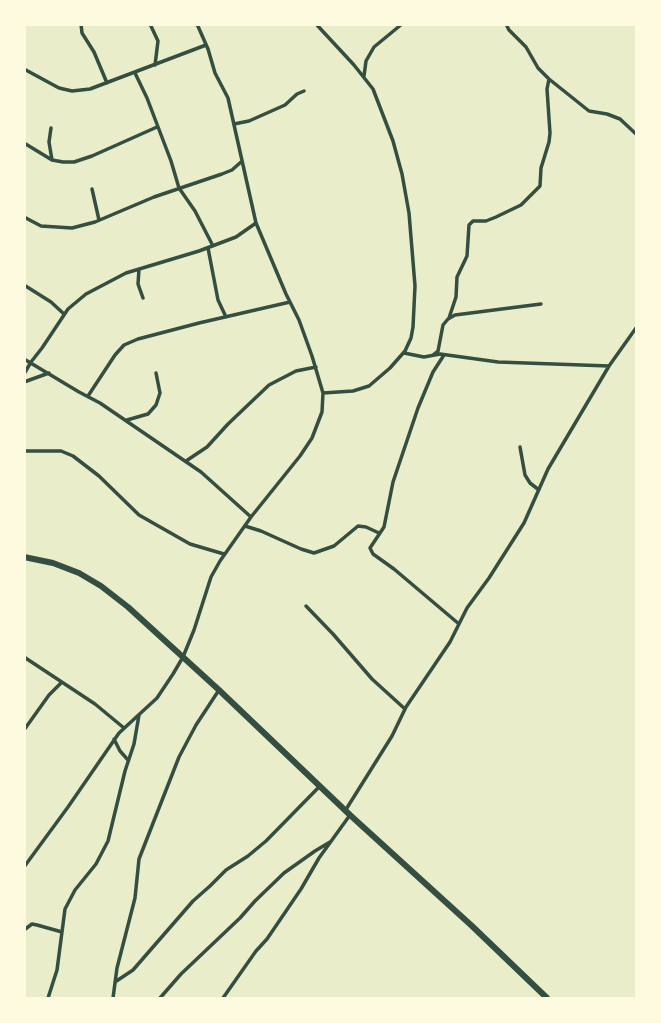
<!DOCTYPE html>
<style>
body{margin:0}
#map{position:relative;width:661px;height:1023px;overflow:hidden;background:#e9edc9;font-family:"Exo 2",sans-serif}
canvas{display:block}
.frame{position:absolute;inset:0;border:26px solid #fefae0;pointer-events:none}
</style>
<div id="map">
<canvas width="661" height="1023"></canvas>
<div class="frame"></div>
</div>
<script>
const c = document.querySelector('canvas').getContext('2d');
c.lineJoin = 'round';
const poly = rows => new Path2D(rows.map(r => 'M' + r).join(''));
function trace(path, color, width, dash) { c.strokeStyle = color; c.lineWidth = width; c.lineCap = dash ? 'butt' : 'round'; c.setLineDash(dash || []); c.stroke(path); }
trace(poly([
 [81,24,82,33,94,52,107,83],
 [150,24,158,41,155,65],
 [316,24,354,65,373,89,393,141,402,174,409,213,415,286,413,327,411,338,405,351,390,368,369,386,353,391,323,393],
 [506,24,509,30,526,47,538,68,549,79,589,111,607,114,620,119,636,134],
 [24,69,59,88,72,91,90,89,206,45],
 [135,73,147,98,171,161,179,188,195,211,213,246],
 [364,76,366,61,374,47,402,24],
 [234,124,249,121,285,105,297,94,304,91],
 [51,128,49,142,52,160],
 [24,143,52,160,63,162,74,162,92,156,157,127],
 [92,189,99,220],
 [24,217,41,226,72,228,95,222,154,197,222,174,232,170,241,162],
 [208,248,218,300,226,317],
 [139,269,138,284,143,298],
 [24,285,51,302,64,314],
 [449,318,456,297,457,277,467,256,469,225,473,221,486,221,496,217,521,205,540,186,541,168,549,142,550,133,547,89,549,79],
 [404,353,424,357,440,354,498,362,609,366],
 [433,355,438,351,443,325,448,319,455,315,541,304],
 [444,355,433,372,418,408,393,482,384,527,370,548,373,554,394,569,459,624],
 [24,359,79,392,100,403,201,472,251,517],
 [24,374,31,362,42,348,68,309,86,294,126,273,199,251,236,237,256,223],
 [24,382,49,373],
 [88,396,115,355,124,345,138,339,199,323,290,302],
 [127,420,148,414,156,405,160,393,156,373],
 [520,447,525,475,530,483,539,490],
 [24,451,61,451,73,456,99,476,139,515,190,544,224,554],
 [186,461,207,447,228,424,269,385,296,371,316,367],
 [245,526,261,531,301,549,314,553,334,546,358,526,366,527,379,533],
 [306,606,333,634,372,679,405,709],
 [24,657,95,704,124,728],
 [24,730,49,695,62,682],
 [114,739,120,751,128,760],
 [345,811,392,736,406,707,450,642,467,608,489,578,524,523,548,469,609,366,636,328],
 [24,867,68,807,119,733,157,698,173,674,183,657,194,630,211,577,220,561,251,517,300,456,312,438,322,412,323,393,312,356,299,320,286,294,256,223,228,98,215,73,208,49,197,24],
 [24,930,32,924,37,925,62,932],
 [115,982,133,970,193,901,210,886,226,870,248,856,266,841,319,787],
 [48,998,57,970,65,909,75,890,96,864,108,841,125,771,134,744,139,715],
 [113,998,117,968,135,898,139,859,179,757,196,725,219,690],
 [160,998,181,974,240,918,255,901,284,873,315,851,330,842],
 [223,998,256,951,267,939,301,889,319,858,350,815]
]), '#344e41', 3.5);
trace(poly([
 [24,557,53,563,79,573,101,586,128,607,219,690,350,815,472,926,547,998]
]), '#344e41', 6);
</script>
